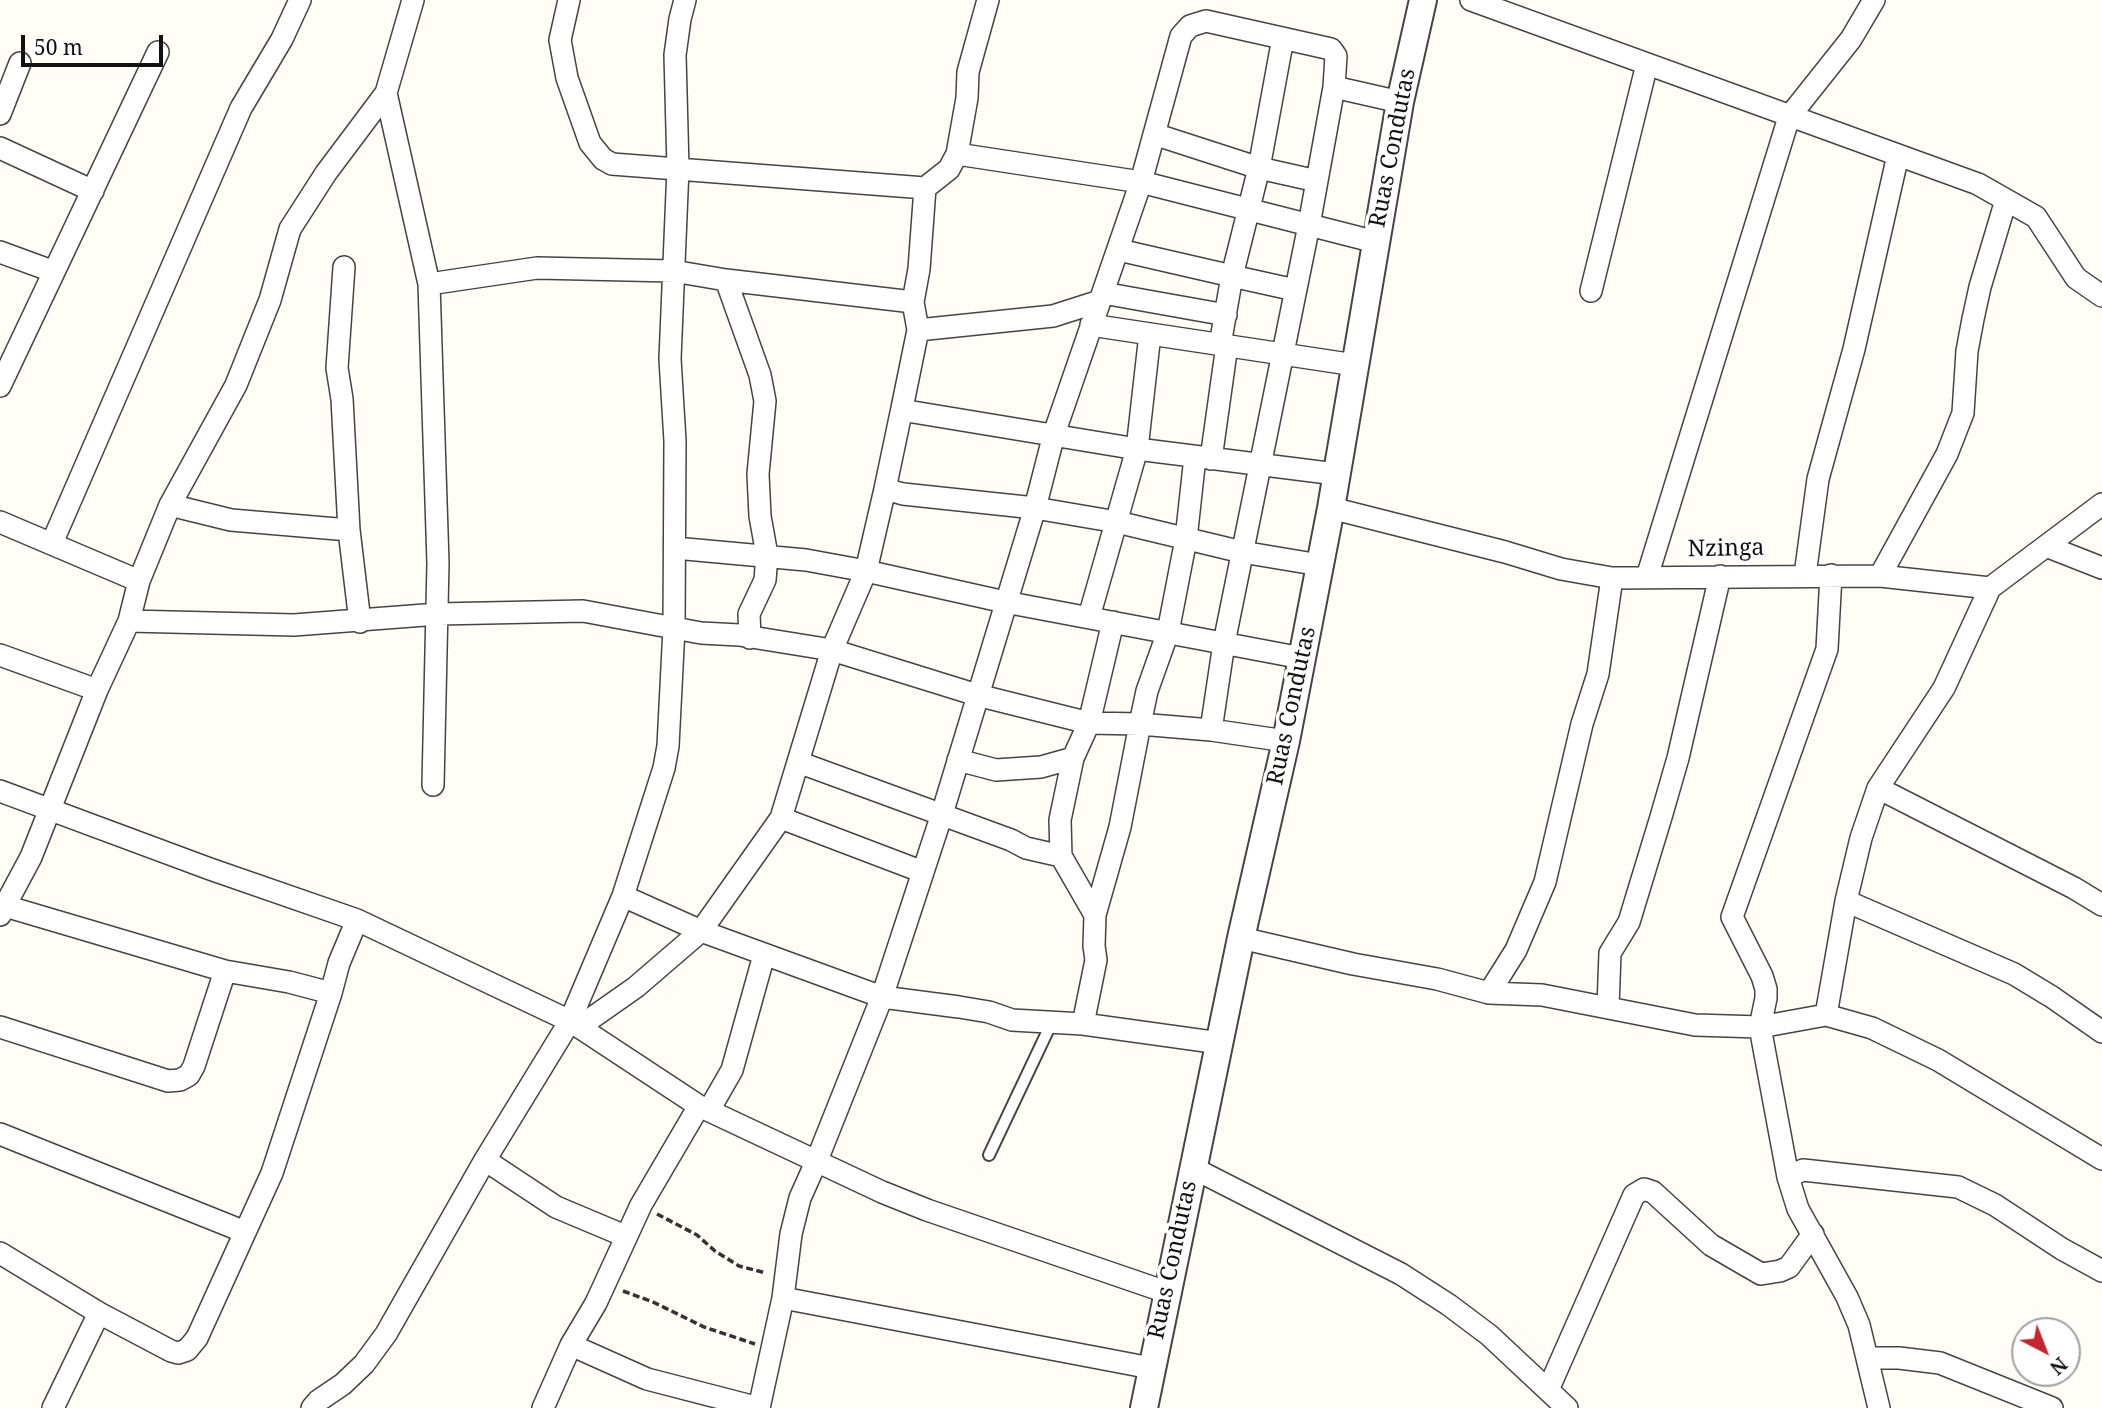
<!DOCTYPE html>
<style>
body{margin:0}
#map{position:relative;width:2102px;height:1408px;overflow:hidden;background:#fffdf5;font-family:"Noto Serif",serif}
canvas{display:block}
.north{position:absolute;left:2011px;top:1317px;width:70px;height:70px;box-sizing:border-box;background:#fff;border:2px solid #a0a0a0;border-radius:50%;rotate:138deg;font-size:19px;font-weight:700;line-height:28px;text-align:center;color:#111}
.north::after{content:'';display:block;margin:auto;width:24px;height:32px;background:#c4262e;clip-path:polygon(50% 0,100% 100%,50% 72%,0 100%)}
.scale{position:absolute;left:21px;top:35px;width:142px;height:32px;box-sizing:border-box;border:4px solid #111;border-top:0;padding-left:9px;font-size:21px;line-height:24px;white-space:nowrap;color:#111;-webkit-text-stroke:5px #fff;paint-order:stroke}
</style>
<div id="map">
<canvas width="2102" height="1408"></canvas>
<div class="north">N</div>
<div class="scale">50 m</div>
</div>
<script>
const c = document.querySelector('canvas').getContext('2d');
c.lineJoin = 'round';
const poly = rows => new Path2D(rows.map(r => 'M' + r).join(''));
function trace(path, color, width, dash) { c.strokeStyle = color; c.lineWidth = width; c.lineCap = dash ? 'butt' : 'round'; c.setLineDash(dash || []); c.stroke(path); }
function label(font, color, halo, rows, align = 'center') {
  c.font = font + ' "Noto Serif",serif'; c.lineWidth = 7; c.setLineDash([]); c.textBaseline = 'middle'; c.strokeStyle = halo; c.fillStyle = color; for (const [text, x, y, turn = 0] of rows) {
    c.save(); c.translate(x, y); c.rotate((+turn || 0) * Math.PI / 180); c.textAlign = isNaN(turn) ? turn : align; if (halo) c.strokeText(text, 0, 0); c.fillText(text, 0, 0); c.restore();
  }
}
const service = poly([
 [989,1155,1052,1022]
]);
const minor = poly([
 [569,0,560,40,567,78,590,143,603,159,612,164,925,188],
 [1471,0,1978,184,2036,217,2076,278,2102,296],
 [1283,38,1259,168,1232,276,1295,290],
 [1334,87,1400,102],
 [386,93,429,284,438,563,433,785],
 [0,114,20,63],
 [1154,134,1259,168,1317,181],
 [0,148,93,191],
 [957,154,1141,182,1376,242],
 [1119,250,1232,276,1220,345],
 [0,252,52,271],
 [344,267,337,368,342,399,349,530,360,622],
 [726,280,760,375,765,401,758,474,760,516,767,555,765,580,749,614,750,638],
 [429,284,537,268,673,271,726,280,913,302,919,269,925,188,949,169,957,154,967,98,968,72,988,0],
 [1591,291,1647,64],
 [1103,293,1226,315],
 [913,302,918,330,901,413,907,411,1137,449,1336,474],
 [1091,325,1355,365],
 [918,330,1053,316,1100,301],
 [0,386,158,52],
 [1211,459,1227,345],
 [885,489,901,413],
 [170,505,231,520,349,530],
 [1331,508,1505,552,1561,569,1612,578,1880,576,1990,588,2102,504],
 [0,522,139,581],
 [52,543,241,108,282,39,300,0],
 [2046,546,2102,568],
 [675,548,806,560,866,571,1005,602,1302,658],
 [1805,575,1818,479,1854,349,1898,155],
 [1831,575,1827,649,1732,917,1762,976,1766,989,1766,998,1760,1027,1788,1177,1798,1209,1847,1297,1859,1325,1879,1408],
 [1880,576,1947,454,1963,413,1967,351,1973,319,1980,287,2006,200],
 [1647,577,1789,117,1851,39,1874,0],
 [1089,617,1137,449,1150,334],
 [129,621,294,625,438,614,583,611,701,633,739,635,832,650,977,695,1089,723,1113,622],
 [0,655,97,690],
 [1073,758,1060,820,1061,856,1095,915],
 [958,760,996,770,1041,767,1073,758,1089,723,1140,724,1147,691,1168,632,1186,539,1195,457],
 [798,762,1011,840,1026,848,1061,856],
 [1878,788,2074,888,2102,905],
 [0,791,210,869,357,920,570,1021,699,1106,882,1192,927,1210,1166,1292],
 [781,818,923,872],
 [623,896,701,931,781,818,832,650,866,571,885,489,903,494,1035,508,1117,522,1242,552,1320,565],
 [1846,901,2014,974,2052,997,2102,1032],
 [5,906,225,971,289,982,331,993,339,963,357,920],
 [0,915,31,857,97,690,129,621,139,581,170,505,236,385,270,300,290,229,326,173,386,93,413,0],
 [1241,938,1353,964,1437,979,1489,993,1542,995,1695,1025,1760,1027,1826,1015,1846,901,1861,838,1878,788,1944,688,1990,588],
 [1489,993,1516,950,1545,882,1582,724,1598,674,1612,578],
 [1608,1007,1610,953,1629,922,1661,817,1678,758,1720,576],
 [1826,1015,1872,1028,1938,1060,2102,1159],
 [1083,1024,1096,960,1094,946,1095,915,1120,827,1140,724,1211,730,1286,741],
 [0,1027,168,1081,180,1080,189,1075,194,1066,225,971],
 [579,1027,636,987,701,931,882,997,959,1007,989,1012,1012,1020,1083,1024,1220,1043],
 [709,1110,732,1070,764,955],
 [0,1134,245,1232],
 [485,1160,556,1207,625,1236],
 [1193,1168,1401,1274,1449,1305,1489,1335,1567,1408],
 [1788,1177,1803,1170,1958,1187,1995,1205,2062,1249,2102,1271],
 [0,1253,99,1313,171,1351,178,1353,187,1350,197,1338,272,1173,331,993],
 [783,1298,1151,1368],
 [571,1345,647,1379,759,1408],
 [1868,1358,1899,1358,1940,1363,2052,1408],
 [1548,1390,1634,1195,1644,1189,1653,1192,1711,1245,1761,1274,1780,1271,1789,1267,1813,1234],
 [53,1408,99,1313],
 [312,1408,318,1401,343,1384,364,1364,386,1334,485,1160,570,1021,623,896,664,768,668,746,674,628,675,441,670,359,678,168,675,55,680,19,685,0],
 [543,1408,571,1345,596,1303,641,1205,699,1106],
 [759,1408,783,1298,791,1234,800,1198,817,1160,882,997,942,814,1035,508,1054,434,1141,182,1181,36,1190,26,1206,21,1331,49,1336,56,1334,87,1309,225,1224,643,1211,730]
]);
const tertiary = poly([
 [1144,1408,1241,938,1286,741,1331,508,1400,102,1423,0]
]);
trace(service, '#444', 14);
trace(minor, '#444', 24);
trace(tertiary, '#444', 30);
trace(poly([
 [657,1214,697,1235,715,1251,739,1266,766,1273],
 [623,1291,653,1302,704,1327,755,1344]
]), '#333', 3.5, [7, 3.5]);
trace(service, '#fff', 10);
trace(minor, '#fff', 21);
trace(tertiary, '#fff', 26);
label('23px', '#111', '#fff', [
 ["Ruas Condutas",1393,148,-79],
 ["Nzinga",1726,549,-1],
 ["Ruas Condutas",1292,706,-78],
 ["Ruas Condutas",1173,1260,-78]
]);
</script>
